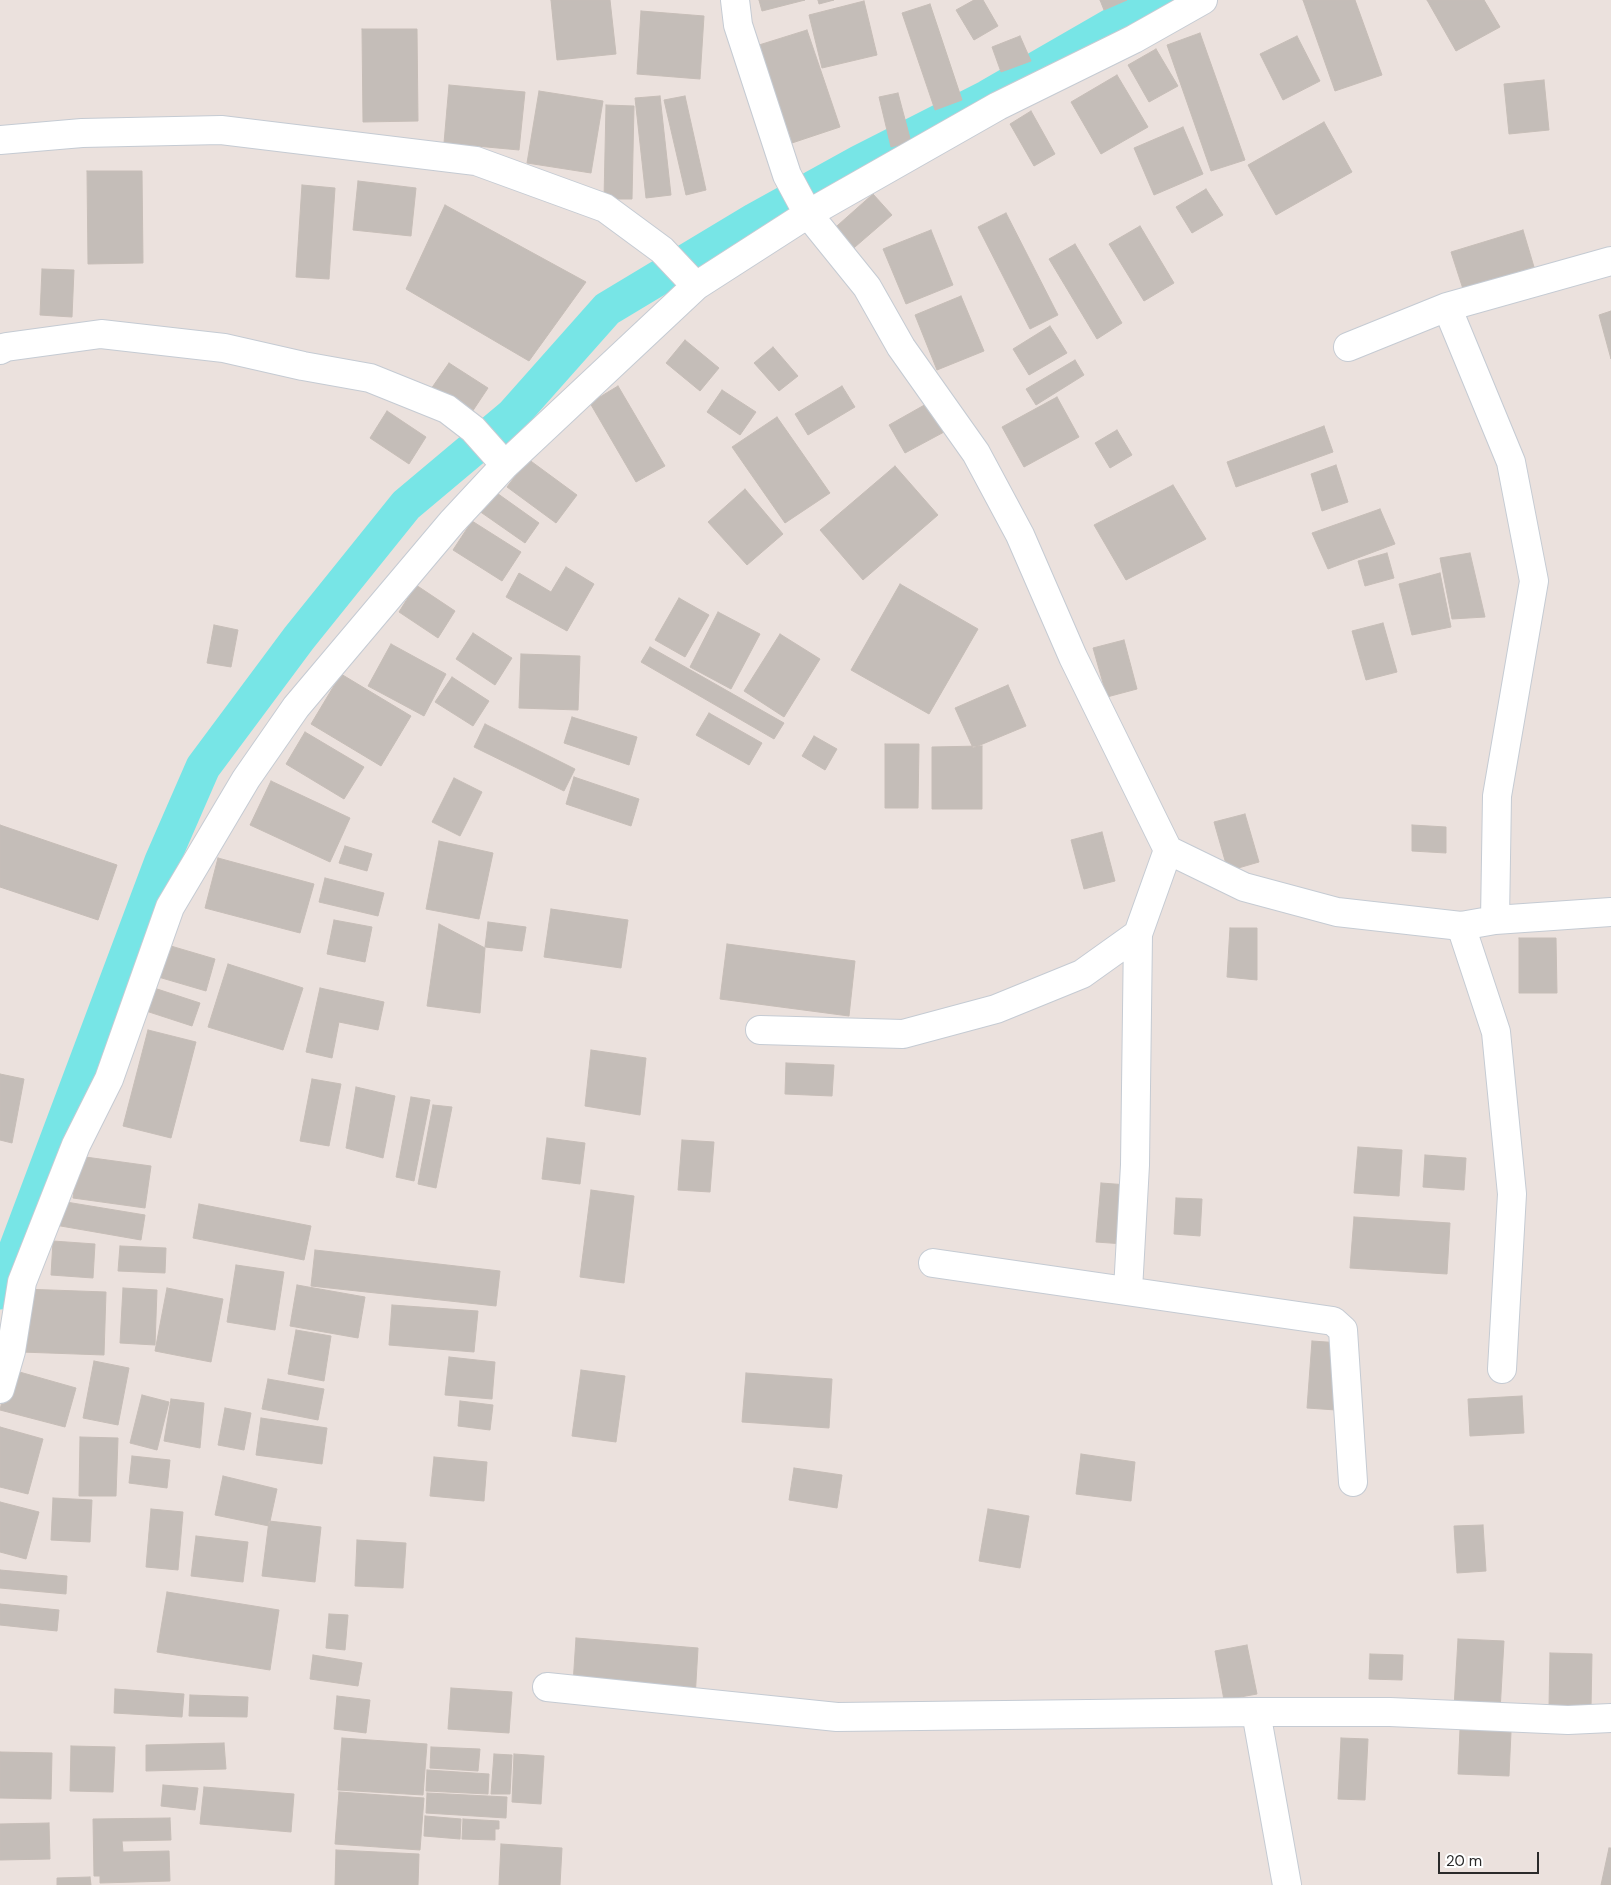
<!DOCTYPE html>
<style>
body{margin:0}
#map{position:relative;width:1611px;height:1885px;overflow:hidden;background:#ebe1dd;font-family:"DM Sans",sans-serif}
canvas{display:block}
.scale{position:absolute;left:1438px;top:1852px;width:101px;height:22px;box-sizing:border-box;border:2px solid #2a2a2a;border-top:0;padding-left:6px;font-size:15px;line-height:18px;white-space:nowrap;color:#2a2a2a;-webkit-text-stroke:4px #fff;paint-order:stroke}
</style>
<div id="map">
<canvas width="1611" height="1885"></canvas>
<div class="scale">20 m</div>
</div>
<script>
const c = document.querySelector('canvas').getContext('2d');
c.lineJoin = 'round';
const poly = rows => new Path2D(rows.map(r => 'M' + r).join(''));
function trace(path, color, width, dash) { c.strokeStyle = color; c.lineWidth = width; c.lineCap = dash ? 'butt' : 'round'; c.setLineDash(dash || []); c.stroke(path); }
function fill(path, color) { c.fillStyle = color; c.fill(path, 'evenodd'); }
trace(poly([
 [0,1292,162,861,203,767,299,638,406,505,512,416,607,309,755,220,860,162,988,97,1156,0]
]), '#77e5e6', 35);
const building = poly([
 [551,0,610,0,616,54,557,60,551,0],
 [759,0,805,0,762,11,759,0],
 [818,0,834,0,819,4,818,0],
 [974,0,983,0,998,26,974,40,956,10,974,0],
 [1100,0,1127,0,1104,10,1100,0],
 [1303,0,1355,0,1382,75,1335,91,1303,0],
 [1427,0,1484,0,1500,27,1456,51,1427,0],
 [864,1,877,55,822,68,809,15,864,1],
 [930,4,962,100,935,110,902,13,930,4],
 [641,11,704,16,700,79,637,74,641,11],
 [362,29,417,29,418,121,363,122,362,29],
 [807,30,840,127,792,143,759,45,807,30],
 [1200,33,1245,160,1211,171,1167,45,1200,33],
 [1020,36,1031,61,1001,72,992,47,1020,36],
 [1297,36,1320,81,1283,100,1260,54,1297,36],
 [1156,49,1178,86,1149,102,1128,65,1156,49],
 [1117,75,1148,127,1101,154,1071,102,1117,75],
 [1544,80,1549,130,1509,134,1504,84,1544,80],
 [449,85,525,92,519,150,444,143,449,85],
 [539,91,603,101,591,173,527,163,539,91],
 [898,93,911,142,891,147,879,97,898,93],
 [660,96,671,195,646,198,635,98,660,96],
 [685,96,706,190,686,195,664,100,685,96],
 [606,105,634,106,632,199,604,199,606,105],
 [1031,111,1055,154,1034,166,1010,124,1031,111],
 [1324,122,1352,172,1276,215,1248,165,1324,122],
 [1183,127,1203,174,1154,195,1134,148,1183,127],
 [87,171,142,171,143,263,88,264,87,171],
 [358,181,416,188,411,236,353,230,358,181],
 [302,185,335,188,329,279,296,277,302,185],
 [1206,189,1223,215,1192,233,1176,207,1206,189],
 [873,194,892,215,848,253,829,233,873,194],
 [445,205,586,282,529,361,406,289,445,205],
 [1006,213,1058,315,1030,329,978,227,1006,213],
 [1140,226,1174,283,1144,301,1109,244,1140,226],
 [931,230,953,285,906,304,883,249,931,230],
 [1523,230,1534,267,1463,289,1451,252,1523,230],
 [1075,244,1122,323,1097,339,1049,259,1075,244],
 [42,269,74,270,72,317,40,315,42,269],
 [961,296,984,351,937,370,915,315,961,296],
 [1611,311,1611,359,1599,315,1611,311],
 [1050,326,1067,353,1029,375,1013,349,1050,326],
 [685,340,719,368,700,391,666,363,685,340],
 [773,347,798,376,779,391,754,363,773,347],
 [1075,360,1084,375,1036,405,1026,389,1075,360],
 [449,363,488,388,470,415,431,389,449,363],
 [618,386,665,466,636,482,590,403,618,386],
 [842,386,855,407,808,435,795,414,842,386],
 [722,390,756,412,740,435,707,412,722,390],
 [1057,397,1079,437,1024,467,1002,427,1057,397],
 [928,403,944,432,905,453,889,425,928,403],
 [387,411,426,437,409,464,370,438,387,411],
 [777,417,830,493,785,523,732,447,777,417],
 [1324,426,1333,452,1236,487,1227,462,1324,426],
 [1117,430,1132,455,1110,468,1095,443,1117,430],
 [528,459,577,495,556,523,507,487,528,459],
 [1336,465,1348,502,1322,511,1311,474,1336,465],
 [895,466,938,515,863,580,820,530,895,466],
 [1173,485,1206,539,1126,580,1094,525,1173,485],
 [487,486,539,523,525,543,472,506,487,486],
 [745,489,783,534,747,565,708,522,745,489],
 [1380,509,1395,544,1328,569,1312,533,1380,509],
 [472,521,521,552,502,581,453,550,472,521],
 [1387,553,1394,578,1365,586,1358,561,1387,553],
 [1470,553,1485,617,1452,619,1440,558,1470,553],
 [566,567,594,584,567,631,506,597,519,573,551,592,566,567],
 [1440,573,1451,627,1412,635,1399,584,1440,573],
 [900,584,978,629,929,714,851,670,900,584],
 [416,585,455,611,438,638,399,612,416,585],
 [679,598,709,615,685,657,655,640,679,598],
 [718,612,760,634,731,689,690,667,718,612],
 [1383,623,1397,672,1366,680,1352,631,1383,623],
 [214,625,238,630,231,667,207,663,214,625],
 [473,633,512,658,495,685,456,659,473,633],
 [780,634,820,659,784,717,744,691,780,634],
 [1124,640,1137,689,1107,697,1093,648,1124,640],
 [391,644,446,674,424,716,368,686,391,644],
 [650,647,784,723,774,739,641,662,650,647],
 [521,654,580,656,578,710,519,708,521,654],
 [341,674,411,716,381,766,311,724,341,674],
 [452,677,489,701,473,726,435,702,452,677],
 [1008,685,1026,726,973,748,955,708,1008,685],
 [709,713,762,743,749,765,696,735,709,713],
 [572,717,637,737,629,765,564,743,572,717],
 [485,724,575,769,564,791,474,747,485,724],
 [305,732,364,767,344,799,286,764,305,732],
 [814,736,837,749,825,770,802,756,814,736],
 [885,744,919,744,918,808,885,808,885,744],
 [982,746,982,809,932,809,932,747,982,746],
 [574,777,639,799,631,826,566,804,574,777],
 [454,778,482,792,460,836,432,822,454,778],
 [271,781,350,818,330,862,250,825,271,781],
 [1245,814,1259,862,1228,871,1214,822,1245,814],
 [0,825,117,865,98,920,0,887,0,825],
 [1412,825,1446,827,1446,853,1412,851,1412,825],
 [1102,832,1115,881,1084,889,1071,840,1102,832],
 [439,841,493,853,479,919,426,909,439,841],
 [345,846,372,854,367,871,339,863,345,846],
 [218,858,314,884,300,933,205,908,218,858],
 [325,878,384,893,378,916,319,902,325,878],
 [551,909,628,920,621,968,544,957,551,909],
 [334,920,372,927,365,962,327,954,334,920],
 [488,922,526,927,522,951,485,947,488,922],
 [439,924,485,948,480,1013,427,1006,439,924],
 [1230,928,1257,928,1257,980,1227,977,1230,928],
 [1519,938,1556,938,1557,993,1519,993,1519,938],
 [164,944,215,959,206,991,155,976,164,944],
 [727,944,855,961,849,1016,720,999,727,944],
 [228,964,303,988,283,1050,208,1027,228,964],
 [151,987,200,1003,192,1026,143,1010,151,987],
 [320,988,384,1002,378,1030,339,1022,332,1058,306,1052,320,988],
 [148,1030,196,1042,171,1138,123,1126,148,1030],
 [591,1050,646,1058,640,1115,585,1106,591,1050],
 [786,1063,834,1065,832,1096,785,1094,786,1063],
 [0,1074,24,1079,12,1143,0,1140,0,1074],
 [312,1079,341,1084,329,1146,300,1141,312,1079],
 [356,1087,395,1096,383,1158,346,1148,356,1087],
 [411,1097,430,1100,414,1181,396,1177,411,1097],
 [433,1105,452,1107,436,1188,418,1184,433,1105],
 [547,1138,585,1143,580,1184,542,1179,547,1138],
 [682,1140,714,1142,710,1192,678,1190,682,1140],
 [1358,1147,1402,1150,1399,1196,1354,1193,1358,1147],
 [1425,1155,1466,1158,1464,1190,1423,1187,1425,1155],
 [78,1156,151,1166,145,1208,73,1198,78,1156],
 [1101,1183,1128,1185,1124,1244,1096,1242,1101,1183],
 [591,1190,634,1196,624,1283,580,1277,591,1190],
 [1176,1198,1202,1199,1200,1236,1174,1234,1176,1198],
 [60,1201,145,1215,141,1240,55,1225,60,1201],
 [199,1204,311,1226,304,1260,193,1238,199,1204],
 [1354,1217,1450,1223,1447,1274,1350,1268,1354,1217],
 [53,1241,95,1244,93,1278,51,1275,53,1241],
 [120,1246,166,1248,165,1273,118,1271,120,1246],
 [315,1250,500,1271,496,1306,311,1286,315,1250],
 [236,1265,284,1272,275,1330,227,1322,236,1265],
 [297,1285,365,1297,358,1338,290,1326,297,1285],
 [123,1288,157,1290,155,1345,120,1343,123,1288],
 [167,1288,223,1299,211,1362,155,1351,167,1288],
 [23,1289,106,1292,104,1355,21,1352,23,1289],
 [392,1305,478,1311,474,1352,389,1345,392,1305],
 [296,1330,331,1336,324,1381,288,1374,296,1330],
 [1312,1341,1341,1343,1336,1410,1307,1408,1312,1341],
 [449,1357,495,1362,492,1399,445,1395,449,1357],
 [94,1361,129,1368,118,1425,83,1418,94,1361],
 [9,1369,76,1388,65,1427,0,1410,9,1369],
 [581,1370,625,1376,616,1442,572,1436,581,1370],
 [746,1373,832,1379,829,1428,742,1422,746,1373],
 [268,1379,324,1389,318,1420,262,1409,268,1379],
 [142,1395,169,1402,157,1450,130,1443,142,1395],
 [1522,1396,1524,1433,1470,1436,1468,1399,1522,1396],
 [171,1399,204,1403,200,1448,164,1441,171,1399],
 [460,1401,493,1405,490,1430,458,1426,460,1401],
 [225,1408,251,1413,244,1450,218,1445,225,1408],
 [261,1418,327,1428,322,1464,256,1455,261,1418],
 [0,1427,43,1439,28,1494,0,1487,0,1427],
 [80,1437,118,1438,116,1496,79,1496,80,1437],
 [1081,1454,1135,1462,1131,1501,1076,1494,1081,1454],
 [132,1456,170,1460,167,1488,129,1483,132,1456],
 [434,1457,487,1462,484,1501,430,1496,434,1457],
 [794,1468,842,1475,837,1508,789,1500,794,1468],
 [223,1476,277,1489,269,1526,215,1515,223,1476],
 [53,1498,92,1500,90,1542,51,1540,53,1498],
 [0,1502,39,1512,26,1559,0,1552,0,1502],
 [151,1509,183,1512,178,1570,146,1567,151,1509],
 [988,1509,1029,1516,1020,1568,979,1561,988,1509],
 [269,1521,321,1527,315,1582,262,1576,269,1521],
 [1483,1525,1486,1571,1457,1573,1454,1526,1483,1525],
 [196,1536,248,1542,243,1582,191,1576,196,1536],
 [357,1540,406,1543,403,1588,355,1586,357,1540],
 [0,1570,67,1576,66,1594,0,1588,0,1570],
 [167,1592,279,1610,270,1670,157,1652,167,1592],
 [0,1604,59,1610,57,1631,0,1625,0,1604],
 [329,1614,348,1615,345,1650,326,1648,329,1614],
 [576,1638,698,1648,695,1699,573,1684,576,1638],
 [1458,1639,1504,1641,1500,1711,1454,1708,1458,1639],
 [1247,1645,1257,1694,1224,1700,1215,1651,1247,1645],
 [1550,1653,1592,1654,1591,1709,1549,1707,1550,1653],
 [1370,1654,1403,1655,1402,1680,1369,1679,1370,1654],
 [313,1655,362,1663,358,1686,310,1679,313,1655],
 [451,1688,512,1692,509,1733,448,1729,451,1688],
 [115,1689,184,1694,182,1717,114,1713,115,1689],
 [190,1695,248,1697,247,1717,189,1716,190,1695],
 [337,1696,370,1700,366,1733,334,1729,337,1696],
 [1460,1729,1511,1732,1509,1776,1458,1774,1460,1729],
 [342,1738,427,1744,423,1795,338,1790,342,1738],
 [1341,1738,1368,1739,1365,1800,1338,1799,1341,1738],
 [224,1743,226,1769,146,1771,146,1745,224,1743],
 [71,1746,115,1747,113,1792,70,1791,71,1746],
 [431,1747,480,1749,478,1771,430,1768,431,1747],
 [0,1752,52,1753,51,1799,0,1798,0,1752],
 [494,1754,512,1755,510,1794,491,1794,494,1754],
 [514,1754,544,1756,541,1804,512,1802,514,1754],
 [427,1770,489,1774,488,1794,426,1791,427,1770],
 [163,1785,198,1788,195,1810,161,1806,163,1785],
 [204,1787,294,1794,291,1832,200,1824,204,1787],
 [339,1792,424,1798,420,1850,335,1844,339,1792],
 [427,1793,507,1797,506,1818,426,1813,427,1793],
 [425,1816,461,1819,460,1839,424,1836,425,1816],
 [170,1818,171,1840,122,1841,123,1852,169,1851,170,1881,100,1883,100,1876,94,1876,93,1819,170,1818],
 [463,1819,499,1821,499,1829,495,1829,495,1840,462,1839,463,1819],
 [49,1823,50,1859,0,1860,0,1824,49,1823],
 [501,1844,562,1848,560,1885,499,1885,501,1844],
 [1609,1848,1611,1848,1611,1885,1601,1885,1609,1848],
 [336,1850,419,1854,418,1885,335,1885,336,1850],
 [90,1877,91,1885,57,1885,57,1878,90,1877]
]);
fill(building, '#c4bdb8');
trace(building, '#c6bdb7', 1);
const minor = poly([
 [735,0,738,25,787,175,808,214,867,287,901,347,976,453,1020,535,1073,657,1168,850,1244,887,1337,912,1461,926,1495,920,1611,912],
 [0,140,82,133,221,130,476,161,605,208,662,250,696,286],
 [1447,307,1511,462,1534,581,1497,796,1495,920],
 [1348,347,1447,307,1611,261],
 [0,350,6,347,101,334,224,348,303,366,370,378,447,409,473,429,505,465],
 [1461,926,1496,1032,1512,1194,1502,1369],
 [760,1030,903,1034,996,1009,1082,974,1138,934],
 [933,1263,1333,1321,1343,1330,1353,1482],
 [1128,1290,1135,1165,1138,934,1168,850],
 [0,1389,11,1351,22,1282,76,1145,109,1079,170,907,246,779,296,707,452,522,505,465,696,286,808,214,998,106,1134,39,1203,0],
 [547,1687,837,1717,1256,1712,1390,1712,1568,1720,1611,1718],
 [1256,1712,1287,1885]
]);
trace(minor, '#c5cbd3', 30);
trace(minor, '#fff', 28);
</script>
